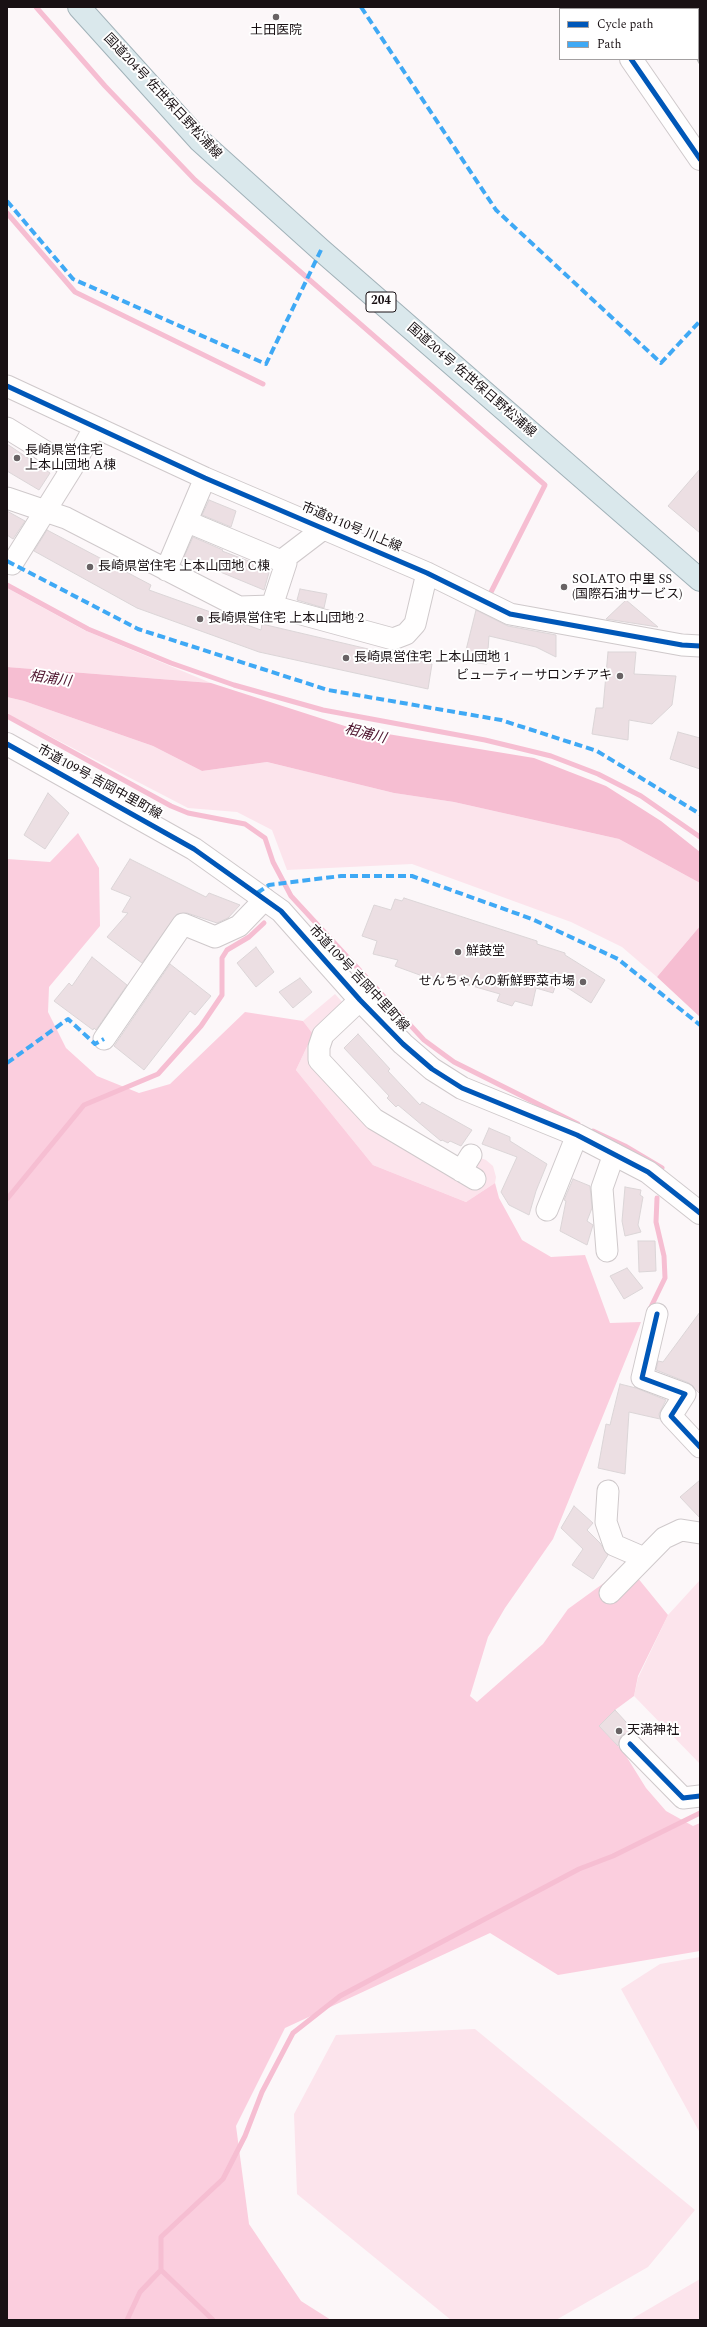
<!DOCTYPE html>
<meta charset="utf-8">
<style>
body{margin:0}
#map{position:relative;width:707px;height:2327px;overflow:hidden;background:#fcf7f9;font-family:Spectral,serif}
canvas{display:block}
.frame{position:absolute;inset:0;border:8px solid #191114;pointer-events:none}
.legend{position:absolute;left:559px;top:8px;width:140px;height:52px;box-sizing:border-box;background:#fff;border:1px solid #a3a0a1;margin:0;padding:5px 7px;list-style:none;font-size:12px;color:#191114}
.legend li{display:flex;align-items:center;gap:8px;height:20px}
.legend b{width:20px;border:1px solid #a3a0a1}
</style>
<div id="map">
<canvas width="707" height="2327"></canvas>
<div class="frame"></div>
<ul class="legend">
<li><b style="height:5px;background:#0057b8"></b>Cycle path</li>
<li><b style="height:5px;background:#3fa9f5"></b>Path</li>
</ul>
</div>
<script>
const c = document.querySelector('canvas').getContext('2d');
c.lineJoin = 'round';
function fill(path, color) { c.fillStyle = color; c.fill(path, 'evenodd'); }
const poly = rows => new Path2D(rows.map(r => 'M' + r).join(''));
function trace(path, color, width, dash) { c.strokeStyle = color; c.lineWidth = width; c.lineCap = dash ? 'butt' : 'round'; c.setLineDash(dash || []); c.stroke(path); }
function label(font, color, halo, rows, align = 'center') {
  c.font = font + ' Spectral,"Noto Sans JP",serif'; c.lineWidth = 4; c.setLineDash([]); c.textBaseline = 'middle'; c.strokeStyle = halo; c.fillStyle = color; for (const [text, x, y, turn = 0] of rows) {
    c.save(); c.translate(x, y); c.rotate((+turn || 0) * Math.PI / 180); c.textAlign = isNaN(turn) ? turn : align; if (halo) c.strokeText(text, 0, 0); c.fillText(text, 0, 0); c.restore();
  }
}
fill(poly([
 [7,588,84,630,211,683,7,667],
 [7,697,24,701,153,746,202,771,267,762,394,793,454,802,619,839,700,883,700,926,657,977,622,947,571,922,412,864,287,870,272,830,237,812,188,808,11,716,7,712],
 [335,994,345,1005,313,1034,369,1123,474,1171,478,1157,486,1160,493,1166,496,1177,495,1183,466,1202,373,1165,296,1070,313,1034,303,1021],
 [700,1580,700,1764,634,1696,638,1678,668,1615],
 [700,1957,700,2133,621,1989,660,1964],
 [475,2029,695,2210,648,2267,556,2320,451,2320,297,2194,294,2114,336,2035],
 [700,2279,700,2320,630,2320]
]), '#fce4ec');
fill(poly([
 [78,833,99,868,100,926,49,987,48,1012,66,1048,97,1076,139,1093,170,1084,245,1012,303,1021,313,1034,296,1070,373,1165,466,1202,495,1183,499,1198,522,1240,551,1257,585,1255,610,1323,641,1322,553,1539,505,1608,488,1637,470,1696,477,1702,543,1644,568,1609,608,1580,637,1577,668,1615,638,1676,634,1696,615,1710,599,1726,623,1751,646,1788,666,1811,693,1826,700,1823,700,1951,558,1975,490,1933,285,2028,236,2126,249,2224,301,2301,331,2320,7,2320,7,859,50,862]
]), '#fbcede');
fill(poly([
 [7,667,211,683,351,728,534,758,606,786,661,821,700,852,700,883,619,839,454,802,394,793,267,762,202,771,153,746,24,701,7,697],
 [700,926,700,1017,657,977]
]), '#f6bed2');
trace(poly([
 [36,7,105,86,195,180,545,485,488,598],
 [7,213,75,292,263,384],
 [7,585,88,629,171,663,234,685,323,710,485,740,551,756,598,774,641,796,700,837],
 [7,716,171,806,188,813,245,824,265,838,273,862,291,896,424,1040,454,1062,578,1124],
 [593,1131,625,1146,662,1168],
 [7,1199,84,1105,158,1074,201,1026,222,995,222,958,227,950,249,937,264,923],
 [649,1311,665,1278,664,1256,656,1222,657,1198],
 [161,2270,213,2320],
 [127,2320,140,2292,161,2270,161,2237,223,2179,245,2136,262,2092,293,2033,340,1996,579,1869,613,1856,700,1813]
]), '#f6bed2', 5);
const building = poly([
 [7,444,50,473,39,490,7,471,7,444],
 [700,469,700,533,668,506,700,469],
 [209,500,236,511,231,527,202,515,209,500],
 [7,511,25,521,13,539,7,535,7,511],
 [47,530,151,585,149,590,261,630,262,624,432,664,428,689,259,652,137,608,34,551,47,530],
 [193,537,223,550,222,551,270,569,264,590,184,557,193,537],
 [300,589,327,594,324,608,297,600,300,589],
 [626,600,658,627,606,619,626,600],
 [476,610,508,626,556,635,556,657,536,647,489,636,487,664,463,662,476,610],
 [608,652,636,652,634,674,676,676,672,705,652,724,629,720,628,740,592,734,596,708,603,708,608,652],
 [678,732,700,738,700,769,670,759,678,732],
 [48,793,69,813,45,849,24,835,48,793],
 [130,859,206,897,209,893,240,905,228,918,217,923,187,913,177,914,142,963,107,937,128,913,122,912,131,897,111,889,130,859],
 [404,898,537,941,537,944,565,953,565,955,605,980,591,1003,557,981,553,993,536,988,532,1006,515,1001,512,1006,497,1001,500,994,441,977,439,982,395,966,398,960,373,954,377,941,362,936,374,905,391,910,395,899,402,901,404,898],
 [256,947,274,972,256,987,237,963,256,947],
 [92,957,127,985,96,1030,94,1028,93,1030,54,1001,69,983,72,986,92,957],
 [170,964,211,996,195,1015,190,1011,144,1070,114,1046,170,964],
 [300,978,312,992,293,1008,279,992,300,978],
 [358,1034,390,1069,388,1071,420,1105,422,1102,472,1130,461,1146,450,1141,448,1143,442,1140,441,1141,398,1105,396,1107,387,1098,389,1096,344,1048,358,1034],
 [489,1128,510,1137,510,1141,547,1164,536,1191,529,1215,509,1205,501,1192,517,1157,482,1144,489,1128],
 [573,1179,590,1186,592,1208,587,1221,593,1225,587,1245,560,1231,566,1201,564,1200,573,1179],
 [625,1187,641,1190,640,1195,643,1197,638,1225,641,1232,625,1236,622,1221,625,1187],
 [638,1241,655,1241,656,1271,639,1272,638,1241],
 [627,1268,643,1288,624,1299,610,1276,627,1268],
 [700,1312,700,1394,689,1383,656,1370,658,1361,663,1362,700,1312],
 [620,1384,636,1388,666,1400,659,1414,660,1419,629,1412,625,1474,598,1468,606,1424,610,1425,620,1384],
 [700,1480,700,1518,680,1497,700,1480],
 [574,1506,593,1523,587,1530,600,1543,608,1555,593,1579,572,1565,583,1549,561,1528,574,1506],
 [615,1710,638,1735,627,1733,621,1736,618,1746,599,1726,615,1710]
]);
fill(building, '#ecdfe3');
trace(building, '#dbd5d7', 1);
const minor = poly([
 [7,386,205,478,427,573,510,614,682,645,700,646],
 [7,428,72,468],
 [7,498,66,518,239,607,272,606,393,639,406,634,415,624,427,573],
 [188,522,286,563,272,606],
 [281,561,323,529],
 [12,564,72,468,94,428],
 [166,570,205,478],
 [360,1000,323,1035,319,1047,319,1060,374,1119,475,1179],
 [104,1039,183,924,215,937,239,926,265,899],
 [461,1171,471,1155],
 [547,1210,577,1135],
 [607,1251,602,1188,614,1154],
 [657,1314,642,1378,685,1394,671,1416,700,1447],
 [608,1491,606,1522,614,1545,644,1558],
 [610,1593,664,1538,681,1530,700,1533],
 [630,1744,683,1798,700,1796]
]);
const tertiary = poly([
 [595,7,596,9],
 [631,59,700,159],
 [7,744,194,849,281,911,360,1000,403,1044,432,1069,462,1088,577,1135,648,1172,700,1213]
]);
const trunk = poly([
 [79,7,199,140,321,250,700,580]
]);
trace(minor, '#cfc9cb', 23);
trace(tertiary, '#cfc9cb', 24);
trace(trunk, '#a1b1b8', 24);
trace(minor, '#fffefe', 21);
trace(tertiary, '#fffefe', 22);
trace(trunk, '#dae8ec', 22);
trace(poly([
 [665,7,667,9],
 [686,7,687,9],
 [698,34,700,39],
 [698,59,700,63]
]), '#b7b6b6', 3, [6, 3]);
trace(poly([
 [361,7,496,210,661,363,700,321],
 [7,201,73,279,266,364,321,250],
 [7,561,138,629,328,690,501,720,597,751,700,814],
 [257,893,269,885,341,876,412,876,532,919,618,959,700,1025],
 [7,1063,68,1019,95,1044,104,1039]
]), '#3fa9f5', 4, [8, 4]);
trace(poly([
 [631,59,700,159],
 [7,386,205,478,427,573,510,614,682,645,700,646],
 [7,744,194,849,281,911,360,1000,403,1044,432,1069,462,1088,577,1135,648,1172,700,1213],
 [657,1314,642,1378,685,1394,671,1416,700,1447],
 [630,1744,683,1798,700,1796]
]), '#0057b8', 5);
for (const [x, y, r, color] of [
 [276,17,4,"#686264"],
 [17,458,4,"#686264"],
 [90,567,4,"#686264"],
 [564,587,4,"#686264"],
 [200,619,4,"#686264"],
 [346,658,4,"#686264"],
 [620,676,4,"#686264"],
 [458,952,4,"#686264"],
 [583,982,4,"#686264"],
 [619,1731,4,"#686264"]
]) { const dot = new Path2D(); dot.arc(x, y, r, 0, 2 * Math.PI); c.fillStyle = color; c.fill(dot); trace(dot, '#fff', 1.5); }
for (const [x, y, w] of [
 [381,302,30]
]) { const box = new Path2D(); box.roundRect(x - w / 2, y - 10, w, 20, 3); c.fillStyle = '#fff'; c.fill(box); trace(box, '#191114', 1); }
label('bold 12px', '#191114', null, [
 ["204",381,302]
]);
label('13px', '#191114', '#fff', [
 ["土田医院",276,31,"center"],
 ["長崎県営住宅",25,451],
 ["上本山団地 A棟",25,466],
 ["長崎県営住宅 上本山団地 C棟",98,567],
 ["SOLATO 中里 SS",572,580],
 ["(国際石油サービス)",572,595],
 ["長崎県営住宅 上本山団地 2",208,619],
 ["長崎県営住宅 上本山団地 1",354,658],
 ["ビューティーサロンチアキ",612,676,"right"],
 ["鮮鼓堂",466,952],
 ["せんちゃんの新鮮野菜市場",575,982,"right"],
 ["天満神社",627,1731]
], 'left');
label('13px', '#191114', '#fff', [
 ["国道204号 佐世保日野松浦線",162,97,47],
 ["国道204号 佐世保日野松浦線",471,381,41],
 ["市道8110号 川上線",351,528,23],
 ["市道109号 吉岡中里町線",99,783,29],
 ["市道109号 吉岡中里町線",358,979,47]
]);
label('italic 14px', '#4b112b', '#fff', [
 ["相浦川",50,680,8],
 ["相浦川",365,735,14]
]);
</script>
